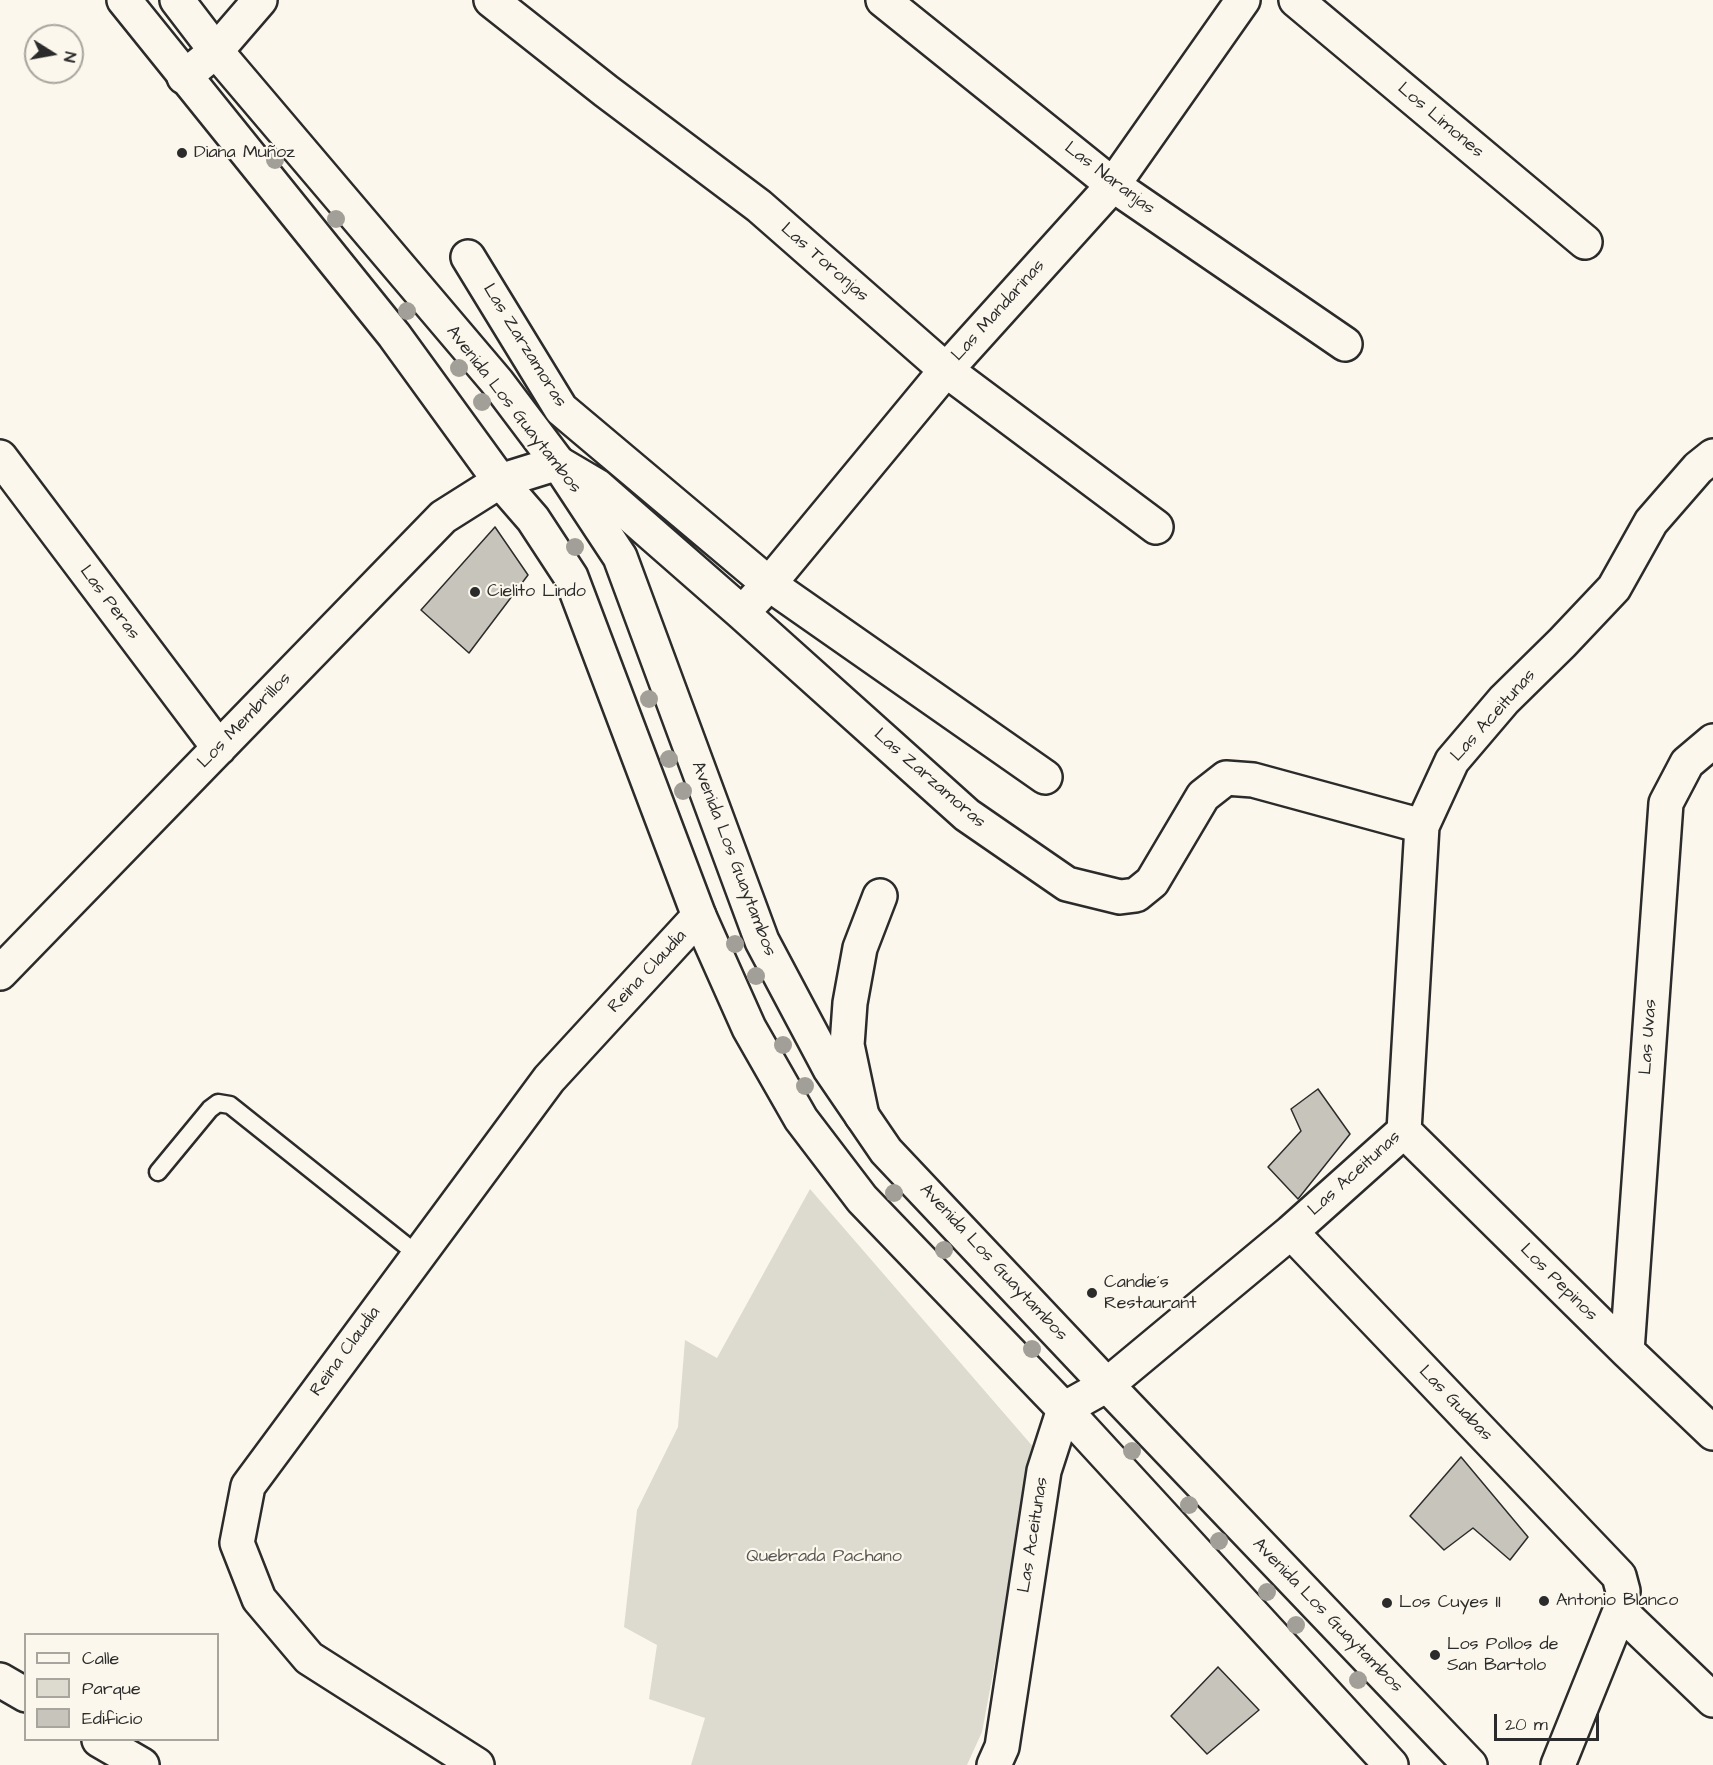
<!DOCTYPE html>
<meta charset="utf-8">
<style>
body{margin:0}
#map{position:relative;width:1713px;height:1765px;overflow:hidden;background:#fbf7ec;font-family:"Architects Daughter",sans-serif}
canvas{display:block}
.legend{position:absolute;left:24px;top:1633px;width:195px;height:108px;box-sizing:border-box;background:#fbf7ec;border:2px solid #a8a59f;margin:0;padding:8px 10px;list-style:none;font-size:18px;color:#2b2b2b}
.legend li{display:flex;align-items:center;gap:12px;height:30px}
.legend b{width:30px;border:2px solid #a8a59f}
.north{position:absolute;left:24px;top:24px;width:60px;height:60px;box-sizing:border-box;background:#fbf7ec;border:2px solid #a8a59f;border-radius:50%;rotate:101deg;font-size:16px;font-weight:700;line-height:24px;text-align:center;color:#2b2b2b}
.north::after{content:'';display:block;margin:auto;width:21px;height:27px;background:#2b2b2b;clip-path:polygon(50% 0,100% 100%,50% 72%,0 100%)}
.scale{position:absolute;left:1494px;top:1714px;width:105px;height:27px;box-sizing:border-box;border:3px solid #2b2b2b;border-top:0;padding-left:8px;font-size:18px;line-height:21px;white-space:nowrap;color:#2b2b2b;-webkit-text-stroke:4px #fbf7ec;paint-order:stroke}
</style>
<div id="map">
<canvas width="1713" height="1765"></canvas>
<ul class="legend">
<li><b style="height:8px;background:#fbf7ec"></b>Calle</li>
<li><b style="height:16px;background:#dddad0"></b>Parque</li>
<li><b style="height:16px;background:#c7c4bc"></b>Edificio</li>
</ul>
<div class="north">N</div>
<div class="scale">20 m</div>
</div>
<script>
const c = document.querySelector('canvas').getContext('2d');
c.lineJoin = 'round';
function fill(path, color) { c.fillStyle = color; c.fill(path, 'evenodd'); }
const poly = rows => new Path2D(rows.map(r => 'M' + r).join(''));
function trace(path, color, width, dash) { c.strokeStyle = color; c.lineWidth = width; c.lineCap = dash ? 'butt' : 'round'; c.setLineDash(dash || []); c.stroke(path); }
function label(font, color, halo, rows, align = 'center') {
  c.font = font + ' "Architects Daughter",sans-serif'; c.lineWidth = 4.5; c.setLineDash([]); c.textBaseline = 'middle'; c.strokeStyle = halo; c.fillStyle = color; for (const [text, x, y, turn = 0] of rows) {
    c.save(); c.translate(x, y); c.rotate((+turn || 0) * Math.PI / 180); c.textAlign = isNaN(turn) ? turn : align; if (halo) c.strokeText(text, 0, 0); c.fillText(text, 0, 0); c.restore();
  }
}
fill(poly([
 [810,1189,1035,1449,982,1732,967,1765,691,1765,705,1718,649,1699,657,1645,624,1627,637,1510,678,1427,685,1340,717,1358]
]), '#dddad0');
const building = poly([
 [495,527,528,575,469,653,421,610,495,527],
 [1318,1089,1350,1134,1298,1199,1268,1167,1301,1131,1291,1109,1318,1089],
 [1461,1457,1528,1537,1510,1560,1473,1528,1444,1550,1410,1516,1461,1457],
 [1218,1667,1259,1710,1207,1754,1171,1716,1218,1667]
]);
fill(building, '#c7c4bc');
trace(building, '#2b2b2b', 1.5);
const lane = poly([
 [158,1172,210,1109,218,1103,230,1105,418,1255]
]);
const street = poly([
 [491,0,606,91,759,206,946,370,1156,527],
 [883,0,1113,185,1345,344],
 [1296,0,1585,242],
 [184,77,216,51,260,0],
 [468,257,561,409,769,584,1045,777],
 [0,457,219,748],
 [742,613,769,584,946,370,1113,185,1243,0],
 [0,973,443,517,500,481,558,463,597,486,742,613,967,815,1067,884,1120,897,1136,895,1152,882,1203,796,1226,778,1253,780,1422,826],
 [862,1116,847,1045,850,1003,860,948,880,896],
 [1404,1131,1627,1351,1713,1433],
 [1291,1232,1619,1576,1623,1591,1620,1611,1558,1765],
 [1627,1351,1666,803,1687,763,1713,741],
 [1620,1611,1713,1700],
 [477,1765,309,1658,259,1599,237,1543,248,1486,549,1079,699,916],
 [994,1765,1002,1747,1044,1471,1064,1409,1107,1385,1291,1232,1404,1131,1422,826,1452,761,1504,700,1562,643,1614,588,1651,522,1698,468,1713,456]
]);
const secondary = poly([
 [0,1680,26,1695],
 [99,1740,142,1765]
]);
const primary = poly([
 [124,0,394,335,500,481,533,519,571,577,699,916,749,1028,801,1119,862,1199,1064,1409,1391,1765],
 [177,0,216,51,497,382,558,463,620,557,762,941,830,1069,886,1151,1107,1385,1470,1765]
]);
trace(lane, '#2b2b2b', 21);
trace(street, '#2b2b2b', 38);
trace(secondary, '#2b2b2b', 38);
trace(primary, '#2b2b2b', 38);
trace(lane, '#fbf7ec', 16);
trace(street, '#fbf7ec', 33);
trace(secondary, '#fbf7ec', 33);
trace(primary, '#fbf7ec', 33);
c.fillStyle = '#a19f98';
for (const [x, y] of [
 [275,160],
 [336,219],
 [407,311],
 [459,368],
 [482,402],
 [575,547],
 [649,699],
 [669,759],
 [683,791],
 [735,944],
 [756,976],
 [783,1045],
 [805,1086],
 [894,1193],
 [944,1250],
 [1032,1349],
 [1132,1451],
 [1189,1505],
 [1219,1541],
 [1267,1592],
 [1296,1625],
 [1358,1680]
]) { c.beginPath(); c.arc(x, y, 9, 0, 2 * Math.PI); c.fill(); }
for (const [x, y, r, color] of [
 [182,153,6,"#2b2b2b"],
 [475,592,6,"#2b2b2b"],
 [1092,1293,6,"#2b2b2b"],
 [1544,1601,6,"#2b2b2b"],
 [1387,1603,6,"#2b2b2b"],
 [1435,1655,6,"#2b2b2b"]
]) { const dot = new Path2D(); dot.arc(x, y, r, 0, 2 * Math.PI); c.fillStyle = color; c.fill(dot); trace(dot, '#fbf7ec', 2); }
label('18px', '#2b2b2b', '#fbf7ec', [
 ["Los Limones",1440,121,40],
 ["Las Naranjas",1109,179,37],
 ["Las Toronjas",824,263,41],
 ["Las Mandarinas",999,311,-48],
 ["Las Zarzamoras",524,346,58],
 ["Avenida Los Guaytambos",513,410,52],
 ["Las Peras",109,603,53],
 ["Las Aceitunas",1494,716,-48],
 ["Los Membrillos",245,721,-46],
 ["Las Zarzamoras",929,779,41],
 ["Avenida Los Guaytambos",733,859,69],
 ["Reina Claudia",648,972,-47],
 ["Las Uvas",1649,1037,-86],
 ["Las Aceitunas",1355,1174,-42],
 ["Avenida Los Guaytambos",993,1263,47],
 ["Los Pepinos",1558,1283,45],
 ["Reina Claudia",346,1352,-54],
 ["Las Guabas",1455,1404,46],
 ["Las Aceitunas",1034,1535,-81],
 ["Avenida Los Guaytambos",1327,1616,46]
]);
label('18px', '#2b2b2b', '#fbf7ec', [
 ["Diana Muñoz",194,153],
 ["Cielito Lindo",487,592],
 ["Candie´s",1104,1283],
 ["Restaurant",1104,1304],
 ["Antonio Blanco",1556,1601],
 ["Los Cuyes II",1399,1603],
 ["Los Pollos de",1447,1645],
 ["San Bartolo",1447,1666]
], 'left');
label('18px', '#585754', '#fbf7ec', [
 ["Quebrada Pachano",824,1557]
]);
</script>
